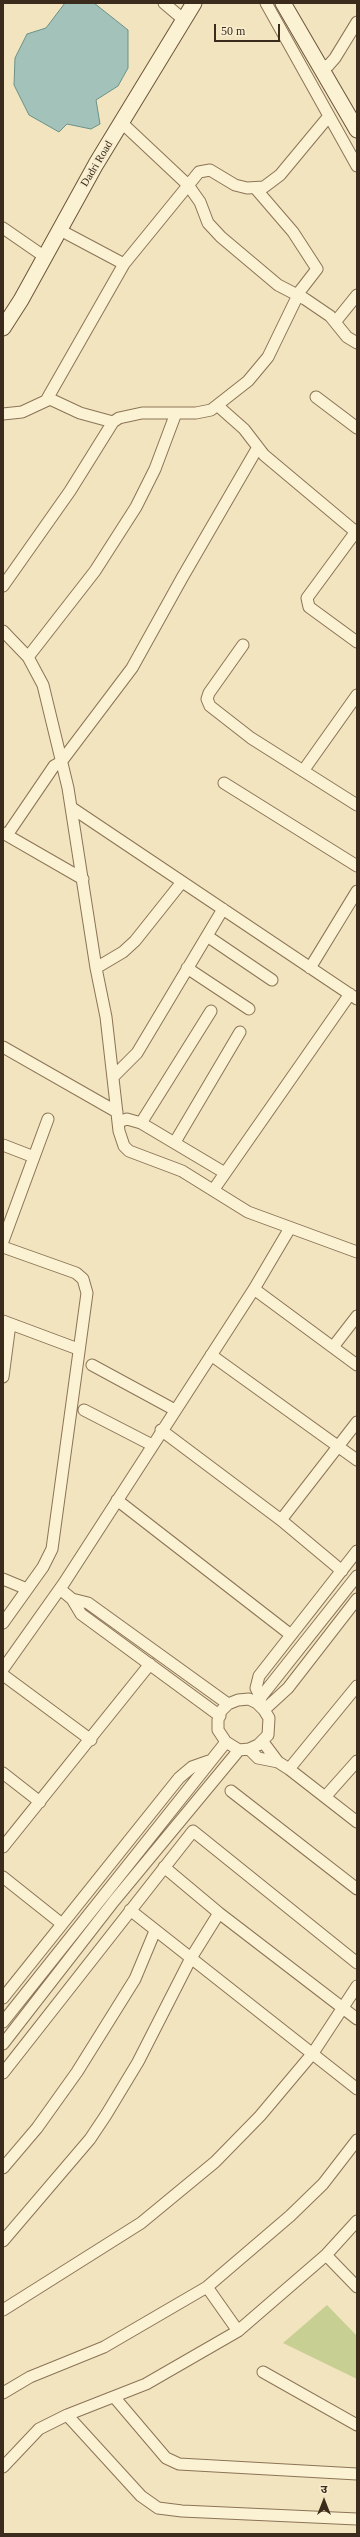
<!DOCTYPE html>
<meta charset="utf-8">
<style>
body{margin:0}
#map{position:relative;width:360px;height:2537px;overflow:hidden;background:#f1e4bf;font-family:"Times New Roman","Noto Sans Devanagari",serif}
canvas{display:block}
.frame{position:absolute;inset:0;border:4px solid #3a2b1c;pointer-events:none}
.north{position:absolute;left:304px;top:2481px;width:40px;height:40px;-webkit-text-stroke:3px #f8eecf;paint-order:stroke;rotate:0deg;font-size:11px;font-weight:700;line-height:16px;text-align:center;color:#3a2b1c}
.north::after{content:'';display:block;margin:auto;width:14px;height:18px;background:#3a2b1c;clip-path:polygon(50% 0,100% 100%,50% 72%,0 100%)}
.scale{position:absolute;left:214px;top:24px;width:66px;height:18px;box-sizing:border-box;border:2px solid #3a2b1c;border-top:0;padding-left:5px;font-size:12px;line-height:14px;white-space:nowrap;color:#3a2b1c;-webkit-text-stroke:3px #f8eecf;paint-order:stroke}
</style>
<div id="map">
<canvas width="360" height="2537"></canvas>
<div class="frame"></div>
<div class="north">उ</div>
<div class="scale">50 m</div>
</div>
<script>
const c = document.querySelector('canvas').getContext('2d');
c.lineJoin = 'round';
function fill(path, color) { c.fillStyle = color; c.fill(path, 'evenodd'); }
const poly = rows => new Path2D(rows.map(r => 'M' + r).join(''));
function trace(path, color, width, dash) { c.strokeStyle = color; c.lineWidth = width; c.lineCap = dash ? 'butt' : 'round'; c.setLineDash(dash || []); c.stroke(path); }
function label(font, color, halo, rows, align = 'center') {
  c.font = font + ' "Times New Roman",serif'; c.lineWidth = 4; c.setLineDash([]); c.textBaseline = 'middle'; c.strokeStyle = halo; c.fillStyle = color; for (const [text, x, y, turn = 0] of rows) {
    c.save(); c.translate(x, y); c.rotate((+turn || 0) * Math.PI / 180); c.textAlign = isNaN(turn) ? turn : align; if (halo) c.strokeText(text, 0, 0); c.fillText(text, 0, 0); c.restore();
  }
}
fill(poly([
 [327,2305,357,2336,357,2379,283,2343]
]), '#c7d092');
const water = poly([
 [65,3,94,3,128,30,128,68,118,86,96,100,100,124,91,129,67,124,59,132,29,115,14,85,15,58,27,34,46,28,65,3]
]);
fill(water, '#a3c3ba');
trace(water, '#699189', 1);
const street = poly([
 [164,3,184,20],
 [266,3,357,166],
 [320,65,328,66,335,58,357,22],
 [122,123,188,185,200,202,208,223,221,237,278,285,305,299,330,316,347,337,357,343],
 [3,228,45,257],
 [60,230,124,264],
 [336,321,357,295],
 [316,397,357,428],
 [47,399,124,264,199,172,210,170,235,185,247,188,264,187,280,175,329,116],
 [218,406,244,429,264,455,357,533],
 [3,414,22,412,50,399,80,413,113,422],
 [357,530,307,598,309,607,357,642],
 [3,586,70,491,113,422,119,418,142,413,196,413,211,410,248,381,268,357,300,291,317,269,293,232,256,189],
 [3,631,28,657,43,685,68,788,96,968,106,1017,119,1131,124,1146,129,1151,182,1171,248,1212,357,1252],
 [243,645,209,693,207,699,210,706,251,738,357,805],
 [28,657,95,571,136,507,155,469,176,413],
 [303,771,357,695],
 [224,783,357,866],
 [72,808,357,999],
 [3,833,83,879],
 [7,835,54,766,61,762,132,668,182,578,258,447],
 [207,936,272,980],
 [96,968,123,952,135,941,182,882],
 [187,968,249,1009],
 [310,968,357,891],
 [3,1047,117,1112],
 [114,1076,137,1053,223,909],
 [118,1122,127,1119,141,1123,225,1173],
 [141,1123,211,1011],
 [175,1142,240,1032],
 [3,1145,34,1157],
 [214,1189,350,994],
 [3,1241,48,1119],
 [3,1247,76,1273,83,1279,87,1293,52,1549,43,1567,3,1623],
 [254,1289,357,1365],
 [3,1321,78,1349],
 [333,1347,357,1316],
 [211,1355,357,1460],
 [92,1365,175,1410],
 [3,1377,10,1324],
 [84,1410,152,1445],
 [161,1430,281,1520,342,1571],
 [117,1500,291,1635],
 [281,1520,357,1422],
 [3,1579,27,1589],
 [60,1589,72,1599,81,1614,220,1716],
 [72,1599,88,1603,228,1704],
 [3,1669,64,1583,254,1289,290,1228],
 [3,1675,91,1740],
 [261,1698,256,1688,259,1676,357,1551],
 [257,1702,357,1576],
 [264,1710,288,1688,357,1599],
 [263,1742,278,1762],
 [249,1749,258,1745,268,1735,269,1718,264,1710,257,1703,249,1699,238,1700,228,1704,221,1711,218,1720,218,1730,226,1742,239,1750,249,1749,258,1758,278,1762,289,1769,357,1822],
 [289,1769,357,1686],
 [3,1773,40,1802],
 [231,1791,357,1889],
 [325,1797,357,1761],
 [3,1847,150,1664],
 [164,1867,219,1913,357,2019],
 [3,1877,62,1924],
 [130,1910,357,2089],
 [3,1998,179,1778,192,1767,209,1761],
 [3,2022,226,1742],
 [3,2044,114,1901,239,1750],
 [3,2073,193,1831,357,1963],
 [3,2168,37,2128,77,2072,135,1979,155,1931],
 [3,2241,90,2139,106,2115,138,2062,191,1958,219,1913],
 [326,2255,357,2287],
 [207,2287,238,2331],
 [3,2310,141,2223,215,2162,260,2116,313,2053,357,1986],
 [263,2372,357,2425],
 [3,2393,30,2377,104,2347,207,2287,290,2216,323,2184,357,2140],
 [115,2398,166,2458,179,2464,357,2474],
 [67,2415,141,2496,158,2508,182,2511,357,2519],
 [3,2467,39,2429,67,2415,146,2384,238,2331,326,2255,357,2221]
]);
const secondary = poly([
 [283,3,357,130],
 [3,328,21,300,96,164,194,3]
]);
trace(street, '#8c7456', 13);
trace(secondary, '#6d5539', 17);
trace(street, '#fbf1d3', 11);
trace(secondary, '#fbf1d3', 15);
label('11px', '#3a2b1c', '#f8eecf', [
 ["Dadri Road",97,164,-59]
]);
</script>
